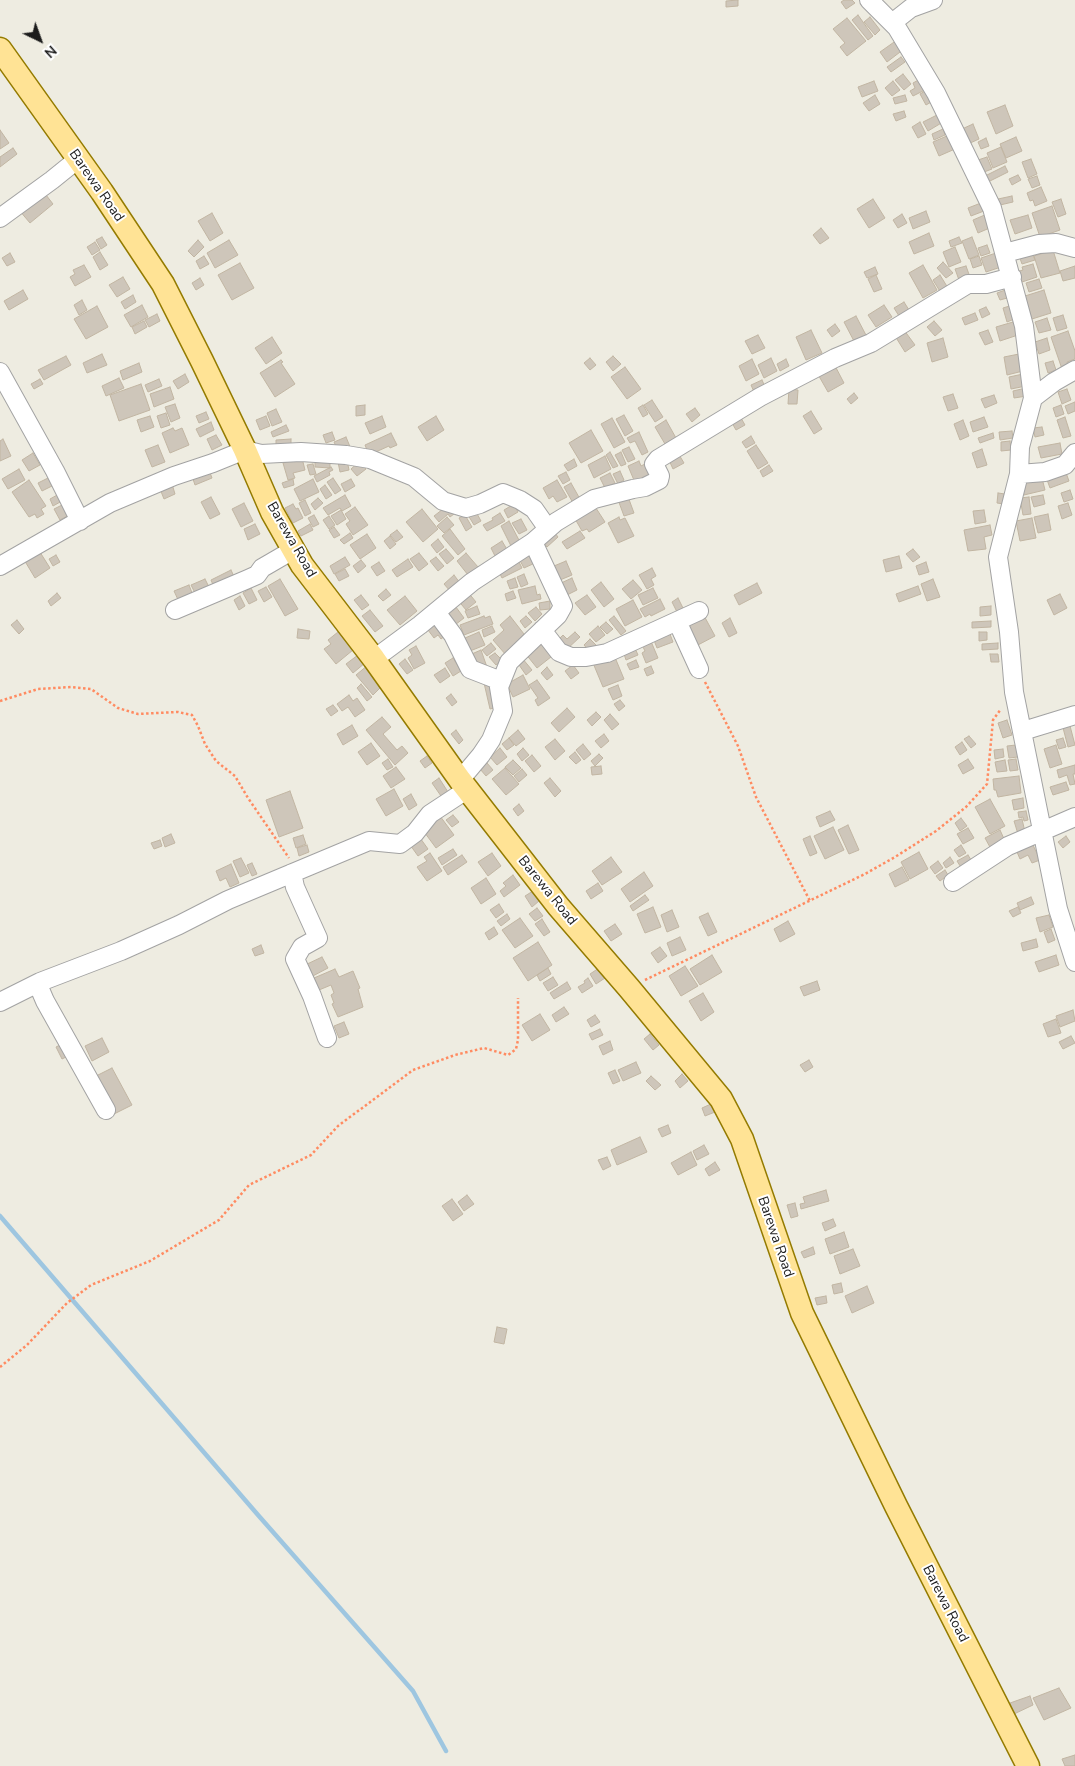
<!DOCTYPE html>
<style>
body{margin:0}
#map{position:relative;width:1075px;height:1766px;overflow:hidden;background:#eeece1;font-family:"Nunito Sans",sans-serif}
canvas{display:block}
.north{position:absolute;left:15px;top:15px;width:50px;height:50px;-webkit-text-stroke:4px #fff;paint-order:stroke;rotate:138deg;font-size:14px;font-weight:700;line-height:20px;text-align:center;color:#1c1c1c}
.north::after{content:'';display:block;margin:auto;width:18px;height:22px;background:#1c1c1c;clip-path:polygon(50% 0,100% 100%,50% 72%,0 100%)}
</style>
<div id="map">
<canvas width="1075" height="1766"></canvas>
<div class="north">N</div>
</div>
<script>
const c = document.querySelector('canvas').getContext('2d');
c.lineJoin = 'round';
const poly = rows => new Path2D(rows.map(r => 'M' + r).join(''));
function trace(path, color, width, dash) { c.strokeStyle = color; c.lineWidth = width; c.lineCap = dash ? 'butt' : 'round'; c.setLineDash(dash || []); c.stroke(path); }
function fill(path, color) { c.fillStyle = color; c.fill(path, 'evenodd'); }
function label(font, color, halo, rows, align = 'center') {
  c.font = font + ' "Nunito Sans",sans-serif'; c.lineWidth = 4; c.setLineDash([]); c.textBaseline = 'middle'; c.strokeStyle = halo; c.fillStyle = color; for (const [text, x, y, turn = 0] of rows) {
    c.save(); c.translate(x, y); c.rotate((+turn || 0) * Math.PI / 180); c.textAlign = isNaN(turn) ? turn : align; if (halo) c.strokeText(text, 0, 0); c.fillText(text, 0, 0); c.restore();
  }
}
trace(poly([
 [0,1216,258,1515,413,1691,446,1751]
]), '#9ec6e0', 4.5);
const building = poly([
 [738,0,738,6,726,7,726,1,738,0],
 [844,0,852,0,855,3,846,9,841,2,844,0],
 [858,15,873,36,868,40,852,20,858,15],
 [870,17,880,30,875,35,864,22,870,17],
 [847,18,866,41,847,56,840,47,845,43,833,29,847,18],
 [897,40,904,49,887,62,880,52,897,40],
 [901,57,905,62,891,72,887,67,901,57],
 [903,74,911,84,904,90,895,80,903,74],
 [922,78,927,89,913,96,910,91,915,88,913,83,922,78],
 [874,81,878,91,862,97,858,87,874,81],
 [893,81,900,90,892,96,885,88,893,81],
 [927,90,933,101,926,105,920,94,927,90],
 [875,95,880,104,869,111,863,103,875,95],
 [905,95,907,101,895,104,893,98,905,95],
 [1005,105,1013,126,996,134,987,112,1005,105],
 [904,111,906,117,896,121,893,114,904,111],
 [939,114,943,122,928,131,923,122,939,114],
 [920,122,926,134,918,138,912,127,920,122],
 [973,124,979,139,968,144,962,129,973,124],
 [943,129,945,135,934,140,932,134,943,129],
 [0,130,9,143,0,149,0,130],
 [949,135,955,149,939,156,933,142,949,135],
 [1016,137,1022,151,1006,158,1000,144,1016,137],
 [986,138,989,146,981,149,978,142,986,138],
 [1001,147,1007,162,993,168,987,153,1001,147],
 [13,148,17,154,0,167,0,157,13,148],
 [987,157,992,169,984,172,978,160,987,157],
 [1031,159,1037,174,1028,178,1022,162,1031,159],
 [1005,166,1008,172,988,182,985,176,1005,166],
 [1018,175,1021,180,1012,185,1009,179,1018,175],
 [1037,176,1040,185,1032,188,1028,179,1037,176],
 [1041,187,1047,201,1035,206,1033,200,1030,201,1027,193,1041,187],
 [43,191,53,204,30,223,19,210,43,191],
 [1012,196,1013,202,1000,205,998,199,1012,196],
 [873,199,885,218,869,228,857,209,873,199],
 [1061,199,1066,214,1058,217,1052,202,1061,199],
 [981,203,984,211,971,216,968,208,981,203],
 [1052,206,1060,230,1040,237,1032,213,1052,206],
 [926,211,930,222,913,229,909,218,926,211],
 [212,213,223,233,210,241,198,221,212,213],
 [902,214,907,223,898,228,893,220,902,214],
 [987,214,992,227,978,233,973,220,987,214],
 [1028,215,1032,228,1015,234,1010,220,1028,215],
 [821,228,829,238,820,244,813,235,821,228],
 [929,233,934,246,914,254,909,242,929,233],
 [102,237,107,245,101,249,96,240,102,237],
 [959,237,962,243,951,247,949,241,959,237],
 [972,237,979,255,969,259,962,241,972,237],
 [198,240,204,247,194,257,188,251,198,240],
 [229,240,238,255,215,268,207,253,229,240],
 [95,242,100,250,92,255,87,247,95,242],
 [987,245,990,253,981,256,978,248,987,245],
 [955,247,961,262,949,267,943,252,955,247],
 [1031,249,1035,260,1022,264,1018,253,1031,249],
 [1053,250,1060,273,1041,278,1034,256,1053,250],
 [100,252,108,265,100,270,93,257,100,252],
 [10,253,15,262,7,266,2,258,10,253],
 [996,253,1001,267,986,272,981,258,996,253],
 [204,256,209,264,200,269,196,261,204,256],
 [979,256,982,265,973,268,970,259,979,256],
 [943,262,953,273,946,278,937,268,943,262],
 [240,263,254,288,232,300,218,275,240,263],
 [1033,264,1037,277,1019,283,1016,272,1023,270,1022,267,1033,264],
 [84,265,91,277,75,286,70,277,75,274,73,270,84,265],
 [923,265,937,290,923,298,909,273,923,265],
 [966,266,970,277,959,280,955,269,966,266],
 [1075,266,1075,278,1063,281,1060,271,1075,266],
 [875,267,878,274,867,278,864,272,875,267],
 [876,275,882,289,874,292,868,279,876,275],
 [940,275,948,288,941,293,933,280,940,275],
 [123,277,130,289,117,297,109,285,123,277],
 [200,278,204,285,196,290,192,283,200,278],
 [1039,279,1042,288,1029,292,1026,283,1039,279],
 [1008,289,1011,297,1000,300,997,293,1008,289],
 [23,290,28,299,9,310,4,301,23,290],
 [1044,290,1051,313,1032,319,1025,296,1044,290],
 [133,295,136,302,125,309,121,302,133,295],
 [82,300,87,310,79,315,74,305,82,300],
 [904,302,909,310,899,316,894,308,904,302],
 [142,305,148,317,131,327,124,315,142,305],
 [884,305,892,317,876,327,868,315,884,305],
 [1013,305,1017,318,1007,322,1003,308,1013,305],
 [97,306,108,327,86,339,74,319,97,306],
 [986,307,990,314,982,318,979,310,986,307],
 [975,313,978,320,965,325,962,318,975,313],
 [157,314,160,321,149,327,145,320,157,314],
 [1063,315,1067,328,1057,331,1053,318,1063,315],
 [856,316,867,337,855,343,844,322,856,316],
 [1047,318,1051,330,1039,333,1035,322,1047,318],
 [144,321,147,327,135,334,132,327,144,321],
 [934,321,942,330,935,336,927,327,934,321],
 [1013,322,1018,335,1000,341,996,327,1013,322],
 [835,324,840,331,832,337,827,330,835,324],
 [811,330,822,353,806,360,796,337,811,330],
 [904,330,915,345,905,352,895,336,904,330],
 [988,330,993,342,985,345,979,333,988,330],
 [1068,331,1075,351,1075,359,1067,362,1069,367,1062,369,1051,337,1068,331],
 [758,335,765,348,752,354,745,341,758,335],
 [272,337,282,353,266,364,255,348,272,337],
 [943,338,948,357,932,362,927,343,943,338],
 [1047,338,1050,350,1039,354,1035,342,1047,338],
 [102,354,107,365,87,373,83,363,102,354],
 [1019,354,1023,371,1007,375,1004,357,1019,354],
 [66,356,71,365,44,380,38,370,66,356],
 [613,356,621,364,613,371,606,362,613,356],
 [590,358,596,365,590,370,584,363,590,358],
 [771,358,777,371,764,378,758,365,771,358],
 [752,359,759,374,746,381,739,366,752,359],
 [786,359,789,366,780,371,777,364,786,359],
 [281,360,283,362,281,363,295,384,275,397,260,373,281,360],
 [1053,361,1056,370,1048,373,1045,363,1053,361],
 [833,362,844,383,828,392,816,371,833,362],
 [139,363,142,372,123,380,120,371,139,363],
 [625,367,641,389,627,399,611,377,625,367],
 [185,374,189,382,178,389,173,381,185,374],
 [1023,374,1026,386,1011,389,1009,377,1023,374],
 [119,378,124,388,106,396,102,386,119,378],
 [40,379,43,384,34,389,31,384,40,379],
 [159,379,162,386,148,392,145,385,159,379],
 [762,380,766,389,755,394,751,385,762,380],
 [141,384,150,410,119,421,110,395,141,384],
 [170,387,174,399,154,407,150,394,170,387],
 [1026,388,1027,396,1014,398,1013,391,1026,388],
 [789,389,798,390,797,404,788,404,789,389],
 [1067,389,1071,400,1062,404,1058,392,1067,389],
 [854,393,858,398,851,404,847,399,854,393],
 [953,394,958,408,948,411,943,397,953,394],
 [994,395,997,403,985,408,981,399,994,395],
 [652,400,663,417,655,422,644,405,652,400],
 [1075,402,1075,411,1068,414,1065,406,1075,402],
 [175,404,180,418,171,422,165,407,175,404],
 [365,405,365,415,356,416,356,406,365,405],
 [643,405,648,414,643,417,638,408,643,405],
 [1061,405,1064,414,1056,417,1053,408,1061,405],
 [695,408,700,415,692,422,686,414,695,408],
 [276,409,282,422,272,426,267,413,276,409],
 [811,411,822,429,814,434,803,416,811,411],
 [206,412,209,419,199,423,196,416,206,412],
 [166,413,170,425,161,428,157,416,166,413],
 [624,415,633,431,625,436,616,419,624,415],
 [150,416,154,427,141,432,137,420,150,416],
 [266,416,270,426,260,430,256,420,266,416],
 [382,416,386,427,370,434,365,423,382,416],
 [436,416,444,430,427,441,418,427,436,416],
 [984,417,988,427,973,432,970,422,984,417],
 [1065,417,1071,436,1063,438,1057,420,1065,417],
 [612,418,625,442,614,448,601,424,612,418],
 [741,418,745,425,736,430,732,423,741,418],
 [666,420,676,438,665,444,655,427,666,420],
 [963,420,969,436,960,440,954,424,963,420],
 [211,422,214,430,200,437,196,429,211,422],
 [286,425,289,431,273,437,271,432,286,425],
 [1042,427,1044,435,1035,437,1033,428,1042,427],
 [173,428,175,431,182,428,189,445,170,453,162,433,173,428],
 [591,430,603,451,581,463,569,443,591,430],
 [1012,431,1013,438,1000,440,999,432,1012,431],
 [332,432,335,440,326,443,323,435,332,432],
 [639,432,648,452,642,455,635,441,630,443,627,438,639,432],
 [391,433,397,445,390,448,389,446,369,455,365,445,391,433],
 [993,433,994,438,980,443,978,438,993,433],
 [216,435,222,445,212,450,207,439,216,435],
 [751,436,755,443,746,448,742,442,751,436],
 [346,437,351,449,339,453,334,442,346,437],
 [3,439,11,456,0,461,0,441,3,439],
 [291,439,291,447,276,448,276,440,291,439],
 [1010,441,1011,450,1001,451,1001,442,1010,441],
 [1060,443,1062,454,1041,458,1038,447,1060,443],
 [158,445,165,462,152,467,145,450,158,445],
 [756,445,768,463,758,469,747,451,756,445],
 [629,447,635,459,628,462,622,450,629,447],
 [982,449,987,465,977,468,972,453,982,449],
 [610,452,618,466,613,468,606,455,610,452],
 [621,452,626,464,621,466,615,455,621,452],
 [33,453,40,465,29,471,22,460,33,453],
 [678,453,684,463,673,469,668,458,678,453],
 [605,456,611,469,594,478,588,465,605,456],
 [302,458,305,470,293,473,295,478,288,480,283,463,302,458],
 [315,458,330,458,330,468,315,467,315,458],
 [574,459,577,466,568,471,564,465,574,459],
 [347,460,349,470,340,472,338,462,347,460],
 [360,461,366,469,357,476,351,469,360,461],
 [639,461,641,466,647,463,654,477,636,485,628,466,639,461],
 [313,464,316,474,310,475,307,465,313,464],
 [769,465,773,471,763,477,760,471,769,465],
 [331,467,333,470,329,472,330,475,317,482,314,476,331,467],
 [19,469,25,480,8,489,2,479,19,469],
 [209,470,212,478,195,485,192,476,209,470],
 [1065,470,1069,481,1050,488,1046,477,1065,470],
 [620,471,624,480,618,484,613,474,620,471],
 [566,472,570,480,563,484,558,476,566,472],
 [610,473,615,483,605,488,600,478,610,473],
 [50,477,54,485,42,491,38,483,50,477],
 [333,478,341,490,335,494,327,482,333,478],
 [1042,478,1045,490,1024,495,1021,483,1042,478],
 [293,479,294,485,284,488,282,483,293,479],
 [313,479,319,492,300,501,294,489,313,479],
 [351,479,355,486,345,492,341,484,351,479],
 [29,480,46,506,41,509,44,514,37,518,35,514,29,517,12,492,29,480],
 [557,480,567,497,557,502,553,496,549,499,543,488,557,480],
 [571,483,580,499,573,503,564,487,571,483],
 [172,484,175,494,164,499,160,489,172,484],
 [325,485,332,495,326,499,320,489,325,485],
 [1070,490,1073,499,1064,502,1061,493,1070,490],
 [998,493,1005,494,1004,504,997,503,998,493],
 [59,494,62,501,53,506,50,499,59,494],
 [627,494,634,513,624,516,617,497,627,494],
 [345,495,351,506,342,511,340,508,328,515,323,508,345,495],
 [1043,495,1045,504,1034,507,1031,497,1043,495],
 [211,497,220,514,210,519,201,502,211,497],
 [1029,497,1031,514,1023,515,1020,498,1029,497],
 [318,498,323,503,315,510,311,504,318,498],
 [305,500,311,513,305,516,299,503,305,500],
 [66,503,71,514,60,520,54,509,66,503],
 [244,503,253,521,241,527,232,509,244,503],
 [1068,503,1072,515,1062,519,1058,506,1068,503],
 [293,504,296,509,298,508,303,518,293,523,285,508,293,504],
 [514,504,518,512,508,518,504,510,514,504],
 [594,505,605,522,589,532,587,529,582,531,574,517,594,505],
 [447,506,454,514,450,517,448,514,439,522,434,516,447,506],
 [355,507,368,525,353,535,346,524,350,521,345,514,355,507],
 [422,509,438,529,423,542,406,522,422,509],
 [341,510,346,519,337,525,331,516,341,510],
 [475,510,481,521,474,525,468,515,475,510],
 [984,510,986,522,975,524,973,511,984,510],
 [500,513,505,521,487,531,483,525,493,520,492,518,500,513],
 [1048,514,1051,530,1038,533,1034,517,1048,514],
 [314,515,319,524,313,527,308,518,314,515],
 [465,515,472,527,466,531,459,518,465,515],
 [329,516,335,525,329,529,323,520,329,516],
 [447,517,454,525,444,533,437,526,447,517],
 [619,517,620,520,625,518,634,536,618,543,608,523,619,517],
 [1032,518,1036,538,1020,541,1016,521,1032,518],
 [521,519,527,530,519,534,512,523,521,519],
 [509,521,520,542,511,546,501,526,509,521],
 [255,524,260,534,248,540,244,529,255,524],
 [310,524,313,530,301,536,298,531,310,524],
 [990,525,992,535,984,537,986,549,968,551,964,530,990,525],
 [334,527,340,535,334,538,329,530,334,527],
 [450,529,465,549,458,555,442,536,450,529],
 [552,529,558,537,547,547,540,539,552,529],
 [397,530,403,537,396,542,390,535,397,530],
 [580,531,585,538,567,549,562,542,580,531],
 [350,533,353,538,344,544,340,540,350,533],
 [367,534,376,548,360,559,350,545,367,534],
 [390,536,396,544,390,549,384,541,390,536],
 [438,539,444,547,437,553,431,545,438,539],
 [502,541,508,551,496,558,491,548,502,541],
 [38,549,50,568,35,578,23,558,38,549],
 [446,549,454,558,447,564,439,554,446,549],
 [913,549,920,557,913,562,906,554,913,549],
 [529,552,535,563,524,568,518,557,529,552],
 [419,553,428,564,419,571,410,559,419,553],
 [466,553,478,567,468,575,457,561,466,553],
 [56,555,60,562,53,566,49,559,56,555],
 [899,556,902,568,886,572,883,560,899,556],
 [345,557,350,565,334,574,330,566,345,557],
 [436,557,444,566,438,571,430,561,436,557],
 [517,558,522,568,502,578,497,568,517,558],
 [408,559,413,567,397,577,392,570,408,559],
 [361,560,366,566,358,573,353,566,361,560],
 [566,561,572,575,560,580,554,566,566,561],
 [379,562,385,571,377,576,371,567,379,562],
 [926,562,929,572,919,575,916,566,926,562],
 [652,568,656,576,651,579,654,585,647,589,639,575,652,568],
 [345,569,349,576,339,581,335,574,345,569],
 [231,570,237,583,216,592,211,580,231,570],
 [524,574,528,584,521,587,517,577,524,574],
 [454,575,460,583,450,591,444,584,454,575],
 [515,578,518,587,510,589,507,581,515,578],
 [572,578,577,590,565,596,559,584,572,578],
 [205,579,211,591,197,597,191,585,205,579],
 [280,579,298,609,285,616,268,586,280,579],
 [933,579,940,597,927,601,921,584,933,579],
 [633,580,642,590,631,599,622,589,633,580],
 [601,582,614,599,604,607,591,590,601,582],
 [757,583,762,593,739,605,734,595,757,583],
 [189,585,194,598,180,604,174,591,189,585],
 [535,586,537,595,540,594,541,599,522,604,518,590,535,586],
 [918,586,921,594,899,602,896,594,918,586],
 [266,587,272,597,264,602,258,591,266,587],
 [251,588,257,600,249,604,243,593,251,588],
 [653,588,658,598,643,605,638,595,653,588],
 [386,589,391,595,383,601,378,596,386,589],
 [467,591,476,602,466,610,457,599,467,591],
 [513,591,516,598,507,601,505,594,513,591],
 [57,593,61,598,51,606,48,601,57,593],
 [1060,594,1067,608,1054,615,1047,600,1060,594],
 [361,595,369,605,362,610,354,600,361,595],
 [587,595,596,607,585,615,575,603,587,595],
 [240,596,245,606,239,610,234,600,240,596],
 [405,596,417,611,400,625,387,610,405,596],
 [678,598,683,608,677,612,672,602,678,598],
 [660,599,665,609,651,616,650,614,645,617,640,609,660,599],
 [633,600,642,617,625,626,616,609,633,600],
 [550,601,550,609,540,610,539,603,550,601],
 [453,603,464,618,451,628,440,613,453,603],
 [477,606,480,614,468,618,465,611,477,606],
 [991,606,991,615,980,616,980,607,991,606],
 [536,607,542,614,535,621,528,613,536,607],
 [370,610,383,626,375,632,362,616,370,610],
 [702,612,715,636,696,646,684,621,702,612],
 [437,616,449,633,441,639,438,635,434,638,425,626,437,616],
 [484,616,485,618,490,616,493,624,464,635,460,625,484,616],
 [510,616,524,634,520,638,522,641,506,655,493,640,504,630,500,625,510,616],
 [526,616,532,622,525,628,520,621,526,616],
 [614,616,626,631,621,635,609,620,614,616],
 [730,618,737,633,729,637,722,623,730,618],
 [17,620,24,629,19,634,11,625,17,620],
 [991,621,991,627,972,628,972,622,991,621],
 [606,622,613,629,607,634,600,627,606,622],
 [492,626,495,632,484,637,482,630,492,626],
 [598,626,605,635,596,642,589,634,598,626],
 [298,629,310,631,309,639,297,638,298,629],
 [668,629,673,642,657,648,652,635,668,629],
 [338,632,353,650,336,664,324,649,331,644,328,640,338,632],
 [479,632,485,645,470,651,465,638,479,632],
 [575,632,580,637,566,650,557,641,563,635,567,639,575,632],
 [979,632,987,632,987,640,979,641,979,632],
 [544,639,556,653,537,668,525,653,544,639],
 [590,639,597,646,590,652,584,645,590,639],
 [650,639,658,658,646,663,642,653,645,651,641,643,650,639],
 [491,643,496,649,487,656,482,650,491,643],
 [998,643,998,649,982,650,982,644,998,643],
 [416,646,425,663,414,669,408,658,412,655,409,650,416,646],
 [634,646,638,655,626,660,623,651,634,646],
 [481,650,488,670,467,656,481,650],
 [495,653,502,660,496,665,489,657,495,653],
 [990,654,998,654,999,662,991,662,990,654],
 [358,655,365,663,353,673,346,664,358,655],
 [614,655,624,679,603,687,593,663,614,655],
 [453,658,461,671,453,676,445,663,453,658],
 [522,658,532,670,526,675,517,662,522,658],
 [405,659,413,670,407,674,399,664,405,659],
 [636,660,639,667,630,670,627,664,636,660],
 [368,665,384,684,373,695,356,675,368,665],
 [573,665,579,673,571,679,565,671,573,665],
 [651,666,654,673,647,676,644,669,651,666],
 [547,667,553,675,547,680,541,673,547,667],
 [445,668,450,676,440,683,434,675,445,668],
 [523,675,530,689,513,697,507,684,523,675],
 [537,680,550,698,538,706,535,700,538,698,529,685,537,680],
 [492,681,498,707,490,709,484,683,492,681],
 [361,684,372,697,367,701,357,688,361,684],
 [618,685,622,696,613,700,608,689,618,685],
 [451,694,457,702,452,706,446,698,451,694],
 [349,695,353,701,357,698,365,710,355,717,348,707,342,711,337,704,349,695],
 [620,700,625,706,619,711,614,704,620,700],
 [333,705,338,711,331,716,326,709,333,705],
 [567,708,575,717,559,732,551,723,567,708],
 [596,712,601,717,592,726,587,720,596,712],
 [610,714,619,724,612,730,604,720,610,714],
 [382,717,391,727,383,734,397,750,402,746,408,753,395,765,366,730,382,717],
 [1007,720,1012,735,1003,738,998,723,1007,720],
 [1069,722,1075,745,1068,747,1062,724,1069,722],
 [352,725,358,736,343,745,337,734,352,725],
 [456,730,463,740,459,744,451,734,456,730],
 [518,730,525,739,516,746,509,738,518,730],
 [604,734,609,741,601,748,595,741,604,734],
 [969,736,976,744,971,748,964,739,969,736],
 [509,738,514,745,507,750,502,744,509,738],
 [1063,738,1066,747,1059,749,1056,740,1063,738],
 [555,739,565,751,555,760,545,747,555,739],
 [962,742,967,750,960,755,955,747,962,742],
 [371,743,380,756,367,765,358,752,371,743],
 [583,744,591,754,584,760,576,750,583,744],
 [1016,745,1018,757,1009,758,1007,746,1016,745],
 [1056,745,1062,764,1050,768,1044,749,1056,745],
 [500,748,507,757,497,765,490,757,500,748],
 [523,748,529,755,522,761,517,754,523,748],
 [1003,749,1004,757,995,759,994,750,1003,749],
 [575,752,581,760,576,764,569,757,575,752],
 [599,754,603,758,595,766,591,761,599,754],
 [532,755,541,766,534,772,525,761,532,755],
 [427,756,432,763,425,768,420,761,427,756],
 [388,759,393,767,387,770,382,763,388,759],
 [968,759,974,768,963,774,958,765,968,759],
 [1016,759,1018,770,1010,771,1008,760,1016,759],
 [513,760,521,768,513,775,505,767,513,760],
 [1005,760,1007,771,997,772,995,762,1005,760],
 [487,763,493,770,486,776,480,769,487,763],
 [1075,765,1075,774,1073,774,1075,784,1070,785,1067,775,1059,778,1057,770,1075,765],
 [601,766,602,774,592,775,591,767,601,766],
 [396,767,405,779,391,788,383,776,396,767],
 [505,768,519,784,506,795,492,779,505,768],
 [522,769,527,775,519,782,514,776,522,769],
 [1019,776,1021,793,998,797,996,790,994,790,993,779,1019,776],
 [439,778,448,792,441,796,432,783,439,778],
 [550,778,561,791,555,797,544,783,550,778],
 [1066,782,1069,790,1053,795,1050,787,1066,782],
 [394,789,403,806,386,816,376,799,394,789],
 [290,791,303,828,279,837,266,800,290,791],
 [411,794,417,805,409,810,403,799,411,794],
 [1023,798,1024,808,1014,810,1012,800,1023,798],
 [990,799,1005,826,990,834,975,807,990,799],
 [519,804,524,811,518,816,513,809,519,804],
 [830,811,835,820,820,827,816,817,830,811],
 [1026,811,1028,820,1024,821,1023,817,1019,818,1018,812,1026,811],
 [453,815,459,822,452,827,446,820,453,815],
 [440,816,454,835,436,848,422,829,440,816],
 [961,818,967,826,960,831,955,823,961,818],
 [1022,819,1025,832,1018,834,1014,821,1022,819],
 [848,825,859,850,849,854,838,830,848,825],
 [833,827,844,850,825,859,814,836,833,827],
 [968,828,974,838,963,844,957,834,968,828],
 [1000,830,1005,841,991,849,985,838,1000,830],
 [171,834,175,843,165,847,162,838,171,834],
 [303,835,306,844,296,848,293,838,303,835],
 [418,835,428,849,418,856,408,842,418,835],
 [810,836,817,853,810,856,803,839,810,836],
 [1066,836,1070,842,1063,848,1058,842,1066,836],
 [160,840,162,846,154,849,151,843,160,840],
 [307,845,309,852,299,856,297,848,307,845],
 [961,845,966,853,959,857,954,850,961,845],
 [1033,845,1040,860,1032,863,1028,855,1020,859,1017,852,1033,845],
 [453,849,457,855,442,865,438,858,453,849],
 [919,852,928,869,910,879,901,862,919,852],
 [430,853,442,871,427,881,417,867,427,861,424,857,430,853],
 [492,853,501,866,488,876,478,862,492,853],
 [462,855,467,862,448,875,443,867,462,855],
 [968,855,973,863,962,869,957,861,968,855],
 [611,857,622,872,602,885,592,871,611,857],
 [950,857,954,863,946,868,943,863,950,857],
 [241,858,249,873,240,877,233,861,241,858],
 [938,861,943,868,935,874,930,867,938,861],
 [252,863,257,874,252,876,247,865,252,863],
 [231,864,239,883,230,887,226,878,220,881,216,871,231,864],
 [902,867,909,880,895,887,889,874,902,867],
 [945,870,948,875,940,881,936,876,945,870],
 [644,872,653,886,630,902,621,889,644,872],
 [513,875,520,885,504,897,500,891,506,886,503,883,513,875],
 [486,878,496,894,481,904,471,888,486,878],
 [598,883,603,891,591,899,586,891,598,883],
 [533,891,539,901,532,907,525,896,533,891],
 [645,895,649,900,633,911,630,906,645,895],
 [1031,897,1034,904,1020,910,1017,903,1031,897],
 [499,904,504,912,496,918,490,910,499,904],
 [653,907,661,927,645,933,637,914,653,907],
 [1018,907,1021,913,1013,917,1009,911,1018,907],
 [537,908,543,916,535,921,529,914,537,908],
 [672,910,679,927,667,932,661,915,672,910],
 [708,913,717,932,708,936,699,917,708,913],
 [507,914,510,919,501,926,497,921,507,914],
 [1049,915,1053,927,1040,932,1036,918,1049,915],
 [520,918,533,936,515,948,502,930,520,918],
 [542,919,550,932,544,936,535,924,542,919],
 [788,921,795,934,780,942,774,929,788,921],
 [615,924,622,934,611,941,604,931,615,924],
 [494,927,498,934,489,940,485,933,494,927],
 [1051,929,1055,940,1048,943,1044,932,1051,929],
 [680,937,686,950,672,956,667,943,680,937],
 [1036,939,1038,947,1023,951,1021,943,1036,939],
 [538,942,552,965,528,981,513,958,538,942],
 [261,945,264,953,255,956,252,949,261,945],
 [660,947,667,956,658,963,651,953,660,947],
 [712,955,722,972,700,985,690,969,712,955],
 [1056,955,1059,965,1039,972,1035,962,1056,955],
 [322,957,328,968,309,978,303,966,322,957],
 [685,966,698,986,681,996,669,976,685,966],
 [548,968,551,974,540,981,537,975,548,968],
 [599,968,605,978,596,984,590,974,599,968],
 [335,969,339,977,353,971,360,988,358,989,363,1007,338,1017,332,1004,334,1003,331,995,334,993,331,985,319,990,314,978,335,969],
 [553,977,558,985,548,991,543,983,553,977],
 [588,978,593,986,582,993,578,987,585,983,584,981,588,978],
 [817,981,820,990,804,996,800,987,817,981],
 [567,982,571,989,554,999,550,993,567,982],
 [703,993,714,1012,701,1021,689,1001,703,993],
 [564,1007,569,1014,556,1022,552,1015,564,1007],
 [1073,1010,1075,1021,1060,1027,1056,1016,1073,1010],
 [540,1014,550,1030,532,1041,522,1025,540,1014],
 [595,1015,600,1022,591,1027,587,1020,595,1015],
 [1056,1019,1061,1033,1048,1037,1043,1024,1056,1019],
 [344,1022,349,1034,339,1038,334,1026,344,1022],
 [600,1029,603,1035,592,1040,589,1034,600,1029],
 [650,1034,659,1045,653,1050,644,1039,650,1034],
 [1071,1036,1075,1043,1063,1049,1059,1042,1071,1036],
 [102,1038,109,1052,92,1061,85,1046,102,1038],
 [610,1041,613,1050,603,1055,599,1046,610,1041],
 [64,1043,70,1055,62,1059,56,1047,64,1043],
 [809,1060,813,1067,805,1072,800,1065,809,1060],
 [636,1062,641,1073,623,1081,618,1070,636,1062],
 [112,1068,132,1105,112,1115,92,1078,112,1068],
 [615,1070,620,1081,613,1084,608,1073,615,1070],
 [682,1074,688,1081,680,1088,675,1081,682,1074],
 [651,1076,661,1085,655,1090,646,1081,651,1076],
 [711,1104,715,1112,705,1116,702,1108,711,1104],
 [668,1125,671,1133,662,1137,658,1129,668,1125],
 [640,1137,647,1152,617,1165,611,1150,640,1137],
 [704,1145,709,1154,697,1160,693,1151,704,1145],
 [691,1152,697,1165,678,1175,671,1163,691,1152],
 [607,1157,611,1166,603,1170,598,1160,607,1157],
 [715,1162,720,1170,709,1176,705,1169,715,1162],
 [826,1190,829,1201,801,1209,800,1204,805,1203,803,1197,826,1190],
 [467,1195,474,1204,464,1211,458,1202,467,1195],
 [452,1199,463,1214,453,1221,442,1206,452,1199],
 [795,1203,798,1216,791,1218,787,1205,795,1203],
 [833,1219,836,1226,825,1231,822,1223,833,1219],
 [844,1232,849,1247,830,1254,825,1239,844,1232],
 [813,1247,815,1254,804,1258,801,1252,813,1247],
 [853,1249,860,1266,840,1274,834,1256,853,1249],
 [841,1283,843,1292,834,1294,832,1285,841,1283],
 [867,1286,874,1303,852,1313,845,1296,867,1286],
 [826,1296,827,1303,817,1305,815,1298,826,1296],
 [497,1327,507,1329,504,1344,494,1342,497,1327],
 [1059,1688,1071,1708,1044,1720,1033,1698,1059,1688],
 [1030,1696,1033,1705,1014,1714,1010,1703,1030,1696],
 [1075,1755,1075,1766,1065,1766,1062,1759,1075,1755]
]);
fill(building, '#cec6ba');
trace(building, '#c1b5a2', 1);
const minor = poly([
 [869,0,897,28,936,93,992,208,1024,326,1033,398],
 [892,23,911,8,933,0],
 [0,218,52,180,78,159],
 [1005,253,1039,244,1056,243,1075,248],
 [1075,370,1054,382,1033,398,1020,447,1019,474,998,557,1009,632,1014,692,1058,909,1075,962],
 [0,372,55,471,80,521],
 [1019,474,1045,472,1065,465,1075,453],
 [0,566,110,503,174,476,213,463,245,450,261,454,301,452,346,455,370,459,414,477,443,501,466,508,480,504,503,493,520,500,534,509,548,529],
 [175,610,248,579,257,575,262,568,293,550],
 [436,612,453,635,470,669,501,681],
 [677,621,699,669],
 [542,630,559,652,571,657,586,657,607,653,699,611],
 [374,659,420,625,472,582,533,542,556,522,594,499,633,489,645,487,659,480,660,476,654,464,658,459,760,397,835,358,871,343,968,284,986,284,1012,277],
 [1023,731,1075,715],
 [460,780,481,755,491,740,503,711,499,687,509,662,558,615,563,606,533,542],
 [292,873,295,887,318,938,302,947,295,959,312,996,327,1038],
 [953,882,1008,846,1075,817],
 [40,982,39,987,45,1001,106,1110],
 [0,1002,40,982,121,951,179,925,228,900,369,841,400,844,415,833,430,814,468,789]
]);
const major = poly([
 [0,49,102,192,163,284,202,361,245,450,272,512,302,565,374,659,460,780,558,906,629,988,721,1099,742,1139,802,1313,896,1506,1028,1766]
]);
trace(minor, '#a3a3a3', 20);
trace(major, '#947b00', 25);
trace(poly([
 [705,682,738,746,756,797,810,901],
 [0,701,38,689,71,687,91,689,118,708,138,714,178,712,192,715,198,726,205,744,216,761,235,776,248,798,289,858],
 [645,980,865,874,895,857,936,831,966,807,987,784,993,720,1001,709],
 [0,1367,27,1345,67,1303,91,1285,150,1261,219,1220,249,1185,311,1155,338,1126,413,1070,455,1055,484,1048,508,1055,516,1049,518,1040,518,998]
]), '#ff8b61', 2.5, [2.5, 2.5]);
trace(minor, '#fff', 18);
trace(major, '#ffe395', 22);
label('14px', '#1c1c1c', '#fff', [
 ["Barewa Road",96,186,55],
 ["Barewa Road",291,540,60],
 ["Barewa Road",547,891,51],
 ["Barewa Road",775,1237,71],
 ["Barewa Road",945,1604,63]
]);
</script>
